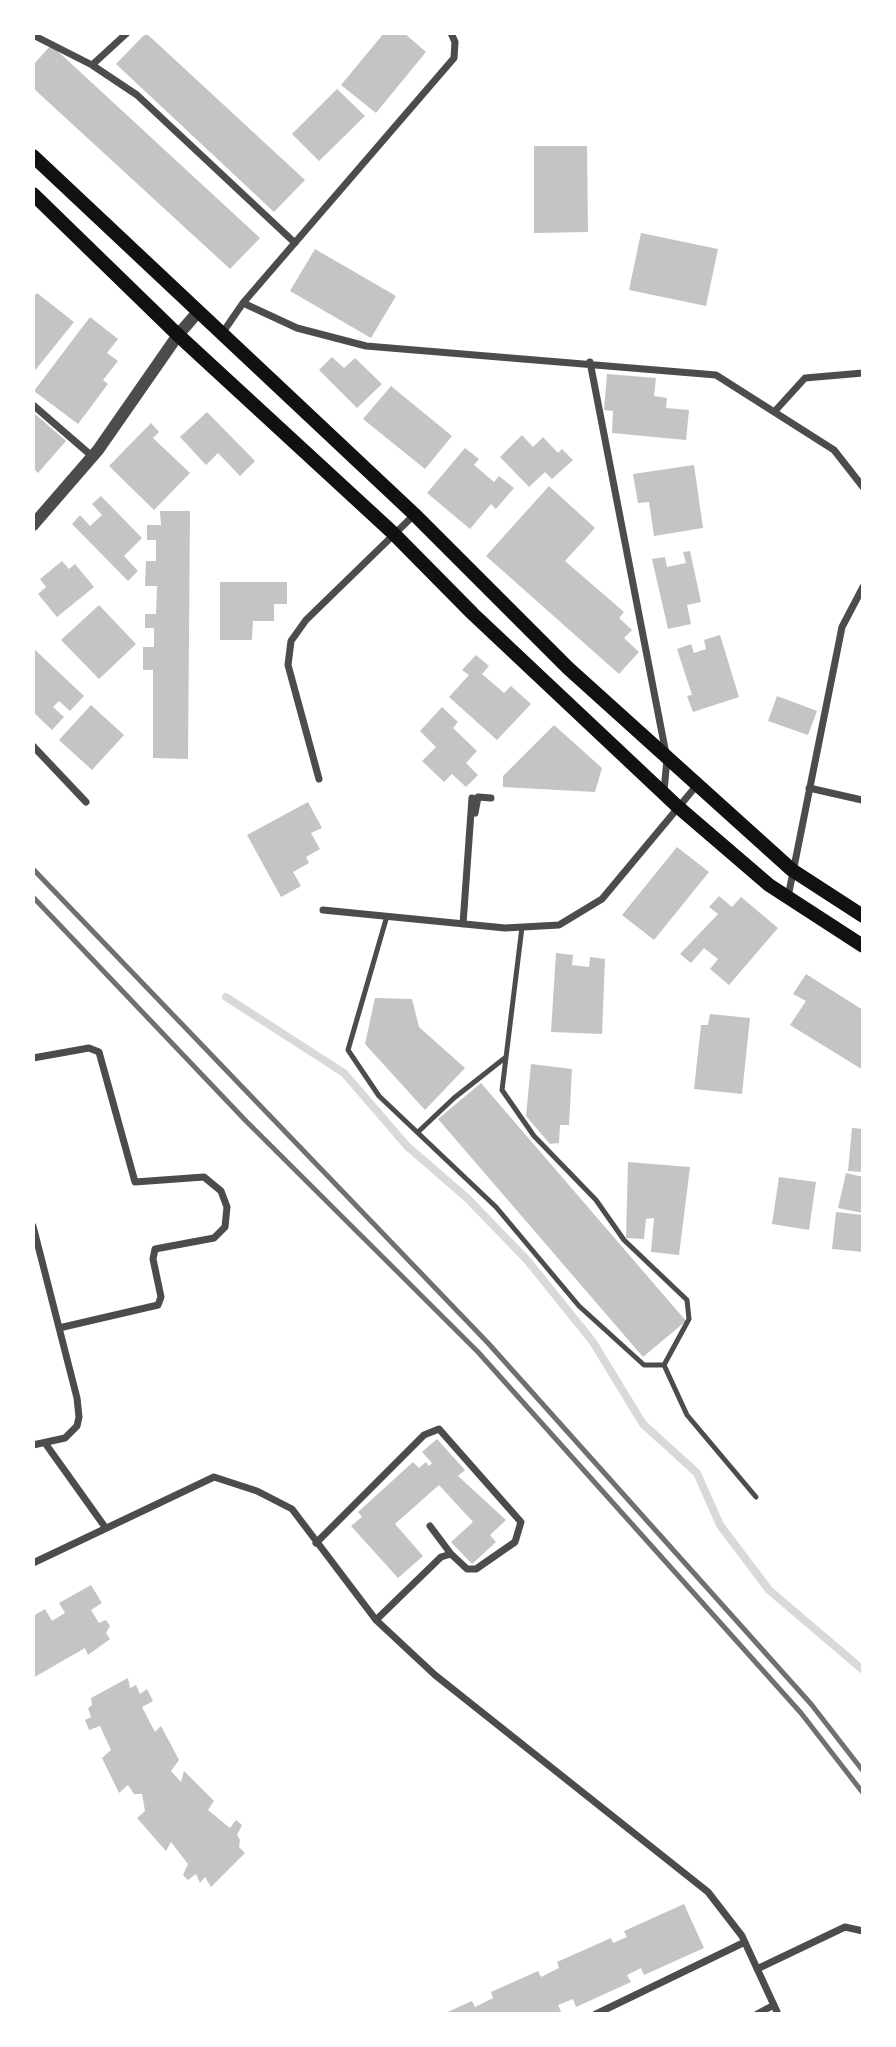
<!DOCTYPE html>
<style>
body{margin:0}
#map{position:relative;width:896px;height:2047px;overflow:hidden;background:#fff;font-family:Raleway,sans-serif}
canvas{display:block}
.frame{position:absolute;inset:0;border:35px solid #fff;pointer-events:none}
</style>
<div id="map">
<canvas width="896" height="2047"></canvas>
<div class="frame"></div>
</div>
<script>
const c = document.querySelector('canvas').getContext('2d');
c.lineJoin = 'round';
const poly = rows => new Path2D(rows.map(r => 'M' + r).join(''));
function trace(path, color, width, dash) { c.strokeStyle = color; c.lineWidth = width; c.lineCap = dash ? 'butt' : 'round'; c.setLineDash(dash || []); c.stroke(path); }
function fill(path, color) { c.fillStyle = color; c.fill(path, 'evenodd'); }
trace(poly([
 [226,997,344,1073,407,1146,467,1198,527,1260,593,1342,643,1424,697,1473,720,1525,769,1590,863,1670]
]), '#d9d9d9', 8);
fill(poly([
 [146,33,305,180,274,212,116,64],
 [384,33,404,33,426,52,376,113,341,85],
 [51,45,260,238,230,269,33,88,33,65],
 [337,89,365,116,319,161,292,134],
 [534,146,587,146,588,232,534,233],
 [641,233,718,249,706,306,629,290],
 [315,249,396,296,371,338,290,291],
 [37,293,74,322,33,373,33,297],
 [90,317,118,339,107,353,118,361,103,380,108,384,78,424,34,391],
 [332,357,344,368,355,358,382,384,357,408,319,370],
 [607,374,656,378,654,396,667,398,666,408,689,410,686,440,612,433,613,411,604,410],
 [391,386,452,436,425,469,363,419],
 [33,412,66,441,38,473,33,468],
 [207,412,255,461,240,476,218,453,206,465,180,437],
 [151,423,159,432,153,438,190,473,154,510,109,466],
 [522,435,533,447,543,437,558,453,562,449,573,460,552,479,545,472,529,487,500,457],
 [465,448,479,459,474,465,494,482,499,476,514,488,496,509,491,504,470,529,427,493],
 [694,465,703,528,654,536,649,502,638,503,633,474],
 [549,486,595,528,565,561,624,612,619,618,632,630,624,638,639,652,619,674,486,556],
 [101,496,142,538,124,556,138,571,128,581,72,524,80,515,90,526,102,515,92,504],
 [160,511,190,511,188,759,153,758,153,670,143,670,143,647,154,647,154,628,145,628,145,614,156,614,157,586,145,586,146,561,156,561,156,540,147,540,147,525,161,525],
 [690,551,701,602,687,605,691,624,668,629,652,559,665,557,667,567,686,563,683,552],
 [62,561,69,569,75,564,94,587,57,617,38,594,46,587,40,579],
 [220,582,287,582,287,604,274,604,274,621,253,621,252,640,220,640],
 [99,605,136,644,99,679,61,640],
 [720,635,739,697,693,712,687,696,692,695,677,649,691,644,694,653,706,649,704,640],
 [33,648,84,696,70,711,59,701,53,707,64,717,52,730,33,712],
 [476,655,489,666,482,674,504,693,511,686,531,704,497,740,449,697,469,675,462,670],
 [777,696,817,711,808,735,768,721],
 [91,705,124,735,92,770,59,740],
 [442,707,458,722,453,728,477,751,466,763,478,775,466,787,452,774,444,782,422,761,436,747,420,731],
 [554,725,602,768,595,792,503,787,503,776],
 [308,802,322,828,311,833,320,849,306,857,309,863,293,872,301,886,281,897,247,835],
 [677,847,709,872,654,940,622,915],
 [719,896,732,907,741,897,778,928,729,985,710,969,718,959,704,948,691,963,680,954,718,914,709,907],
 [556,953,573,955,572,965,589,967,590,957,605,959,602,1034,551,1032],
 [806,974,863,1010,863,1070,790,1025,806,1001,793,994],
 [375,998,412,999,419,1027,465,1068,425,1110,365,1044],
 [710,1014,750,1018,742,1094,694,1089,701,1025,708,1025],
 [531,1064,572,1069,569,1125,560,1125,559,1143,550,1144,526,1116],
 [481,1083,686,1321,643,1357,438,1119],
 [852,1128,863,1129,863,1172,848,1171],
 [628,1162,690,1167,679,1255,651,1252,654,1218,646,1219,644,1239,626,1238],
 [846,1173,863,1177,863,1213,838,1208],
 [779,1177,816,1182,809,1230,772,1224],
 [836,1212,863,1215,863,1252,832,1249],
 [437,1439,465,1470,458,1476,506,1520,490,1535,496,1542,472,1564,451,1542,473,1522,439,1485,395,1524,423,1556,398,1578,351,1526,362,1517,358,1512,413,1462,419,1468,426,1462,429,1466,432,1463,422,1452],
 [91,1585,102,1603,91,1610,99,1623,106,1620,110,1626,106,1633,110,1639,88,1655,85,1648,33,1678,33,1616,45,1609,52,1621,65,1613,59,1603],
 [128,1678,130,1688,136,1685,140,1694,147,1689,153,1701,142,1707,155,1732,161,1726,179,1760,171,1771,181,1782,184,1771,214,1801,208,1810,230,1828,236,1820,242,1825,237,1835,240,1840,239,1847,245,1853,211,1887,205,1877,200,1883,196,1874,188,1880,183,1875,188,1864,171,1842,166,1851,137,1818,145,1811,142,1794,134,1794,128,1785,119,1793,102,1758,111,1750,100,1726,89,1730,85,1720,91,1717,88,1708,92,1705,91,1698],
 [684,1904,704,1948,644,1975,641,1968,627,1975,631,1982,576,2007,573,1999,558,2005,562,2014,443,2014,472,2001,475,2007,493,1998,491,1992,538,1971,541,1977,559,1968,557,1962,611,1938,613,1943,627,1937,624,1931]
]), '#c4c4c4');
trace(poly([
 [387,916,348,1050,379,1096,496,1207,579,1306,644,1365,664,1365],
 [522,927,502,1090,534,1136,596,1200,624,1240,687,1300,689,1319,664,1365,687,1415,756,1497],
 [418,1132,454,1098,506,1057]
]), '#4c4c4c', 5);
trace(poly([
 [33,35,92,65,137,95,295,243],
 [92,65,127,33],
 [243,303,297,328,366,346,716,375,834,450,863,487],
 [221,335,243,303,454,58,455,42,451,33],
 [590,362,667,759,664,791],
 [33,405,93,457],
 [775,411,805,378,863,373],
 [33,746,86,802],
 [319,779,288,665,291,641,306,620,414,515],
 [809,788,862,800],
 [475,813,478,797,491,798],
 [788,897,842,627,863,587],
 [323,910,505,928,559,925,602,899,697,785],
 [463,924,472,798],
 [33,1058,89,1048,99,1052,135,1182,204,1177,221,1191,227,1207,225,1227,214,1238,155,1249,153,1259,161,1297,158,1305,59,1328],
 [33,1226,77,1398,79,1417,77,1426,65,1438,33,1445],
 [45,1443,105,1527],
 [430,1526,451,1554],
 [316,1543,424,1435,439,1429,521,1522,515,1542,476,1569,467,1569,451,1554,441,1557,376,1620],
 [33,1563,214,1477,257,1491,292,1509,376,1620,435,1675,708,1892,742,1936,778,2014],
 [757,1969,845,1927,863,1931],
 [596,2014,745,1942],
 [757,2014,774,2005]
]), '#4c4c4c', 7);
trace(poly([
 [33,525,98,450,178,335,197,313]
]), '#4c4c4c', 12);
trace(poly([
 [33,156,414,514,568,668,792,870,863,916],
 [33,194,178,335,393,533,473,614,677,806,769,885,863,946]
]), '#111', 14);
trace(poly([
 [33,869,488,1343,811,1704,863,1771],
 [33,897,245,1120,478,1352,801,1713,863,1793]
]), '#707070', 5);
</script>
